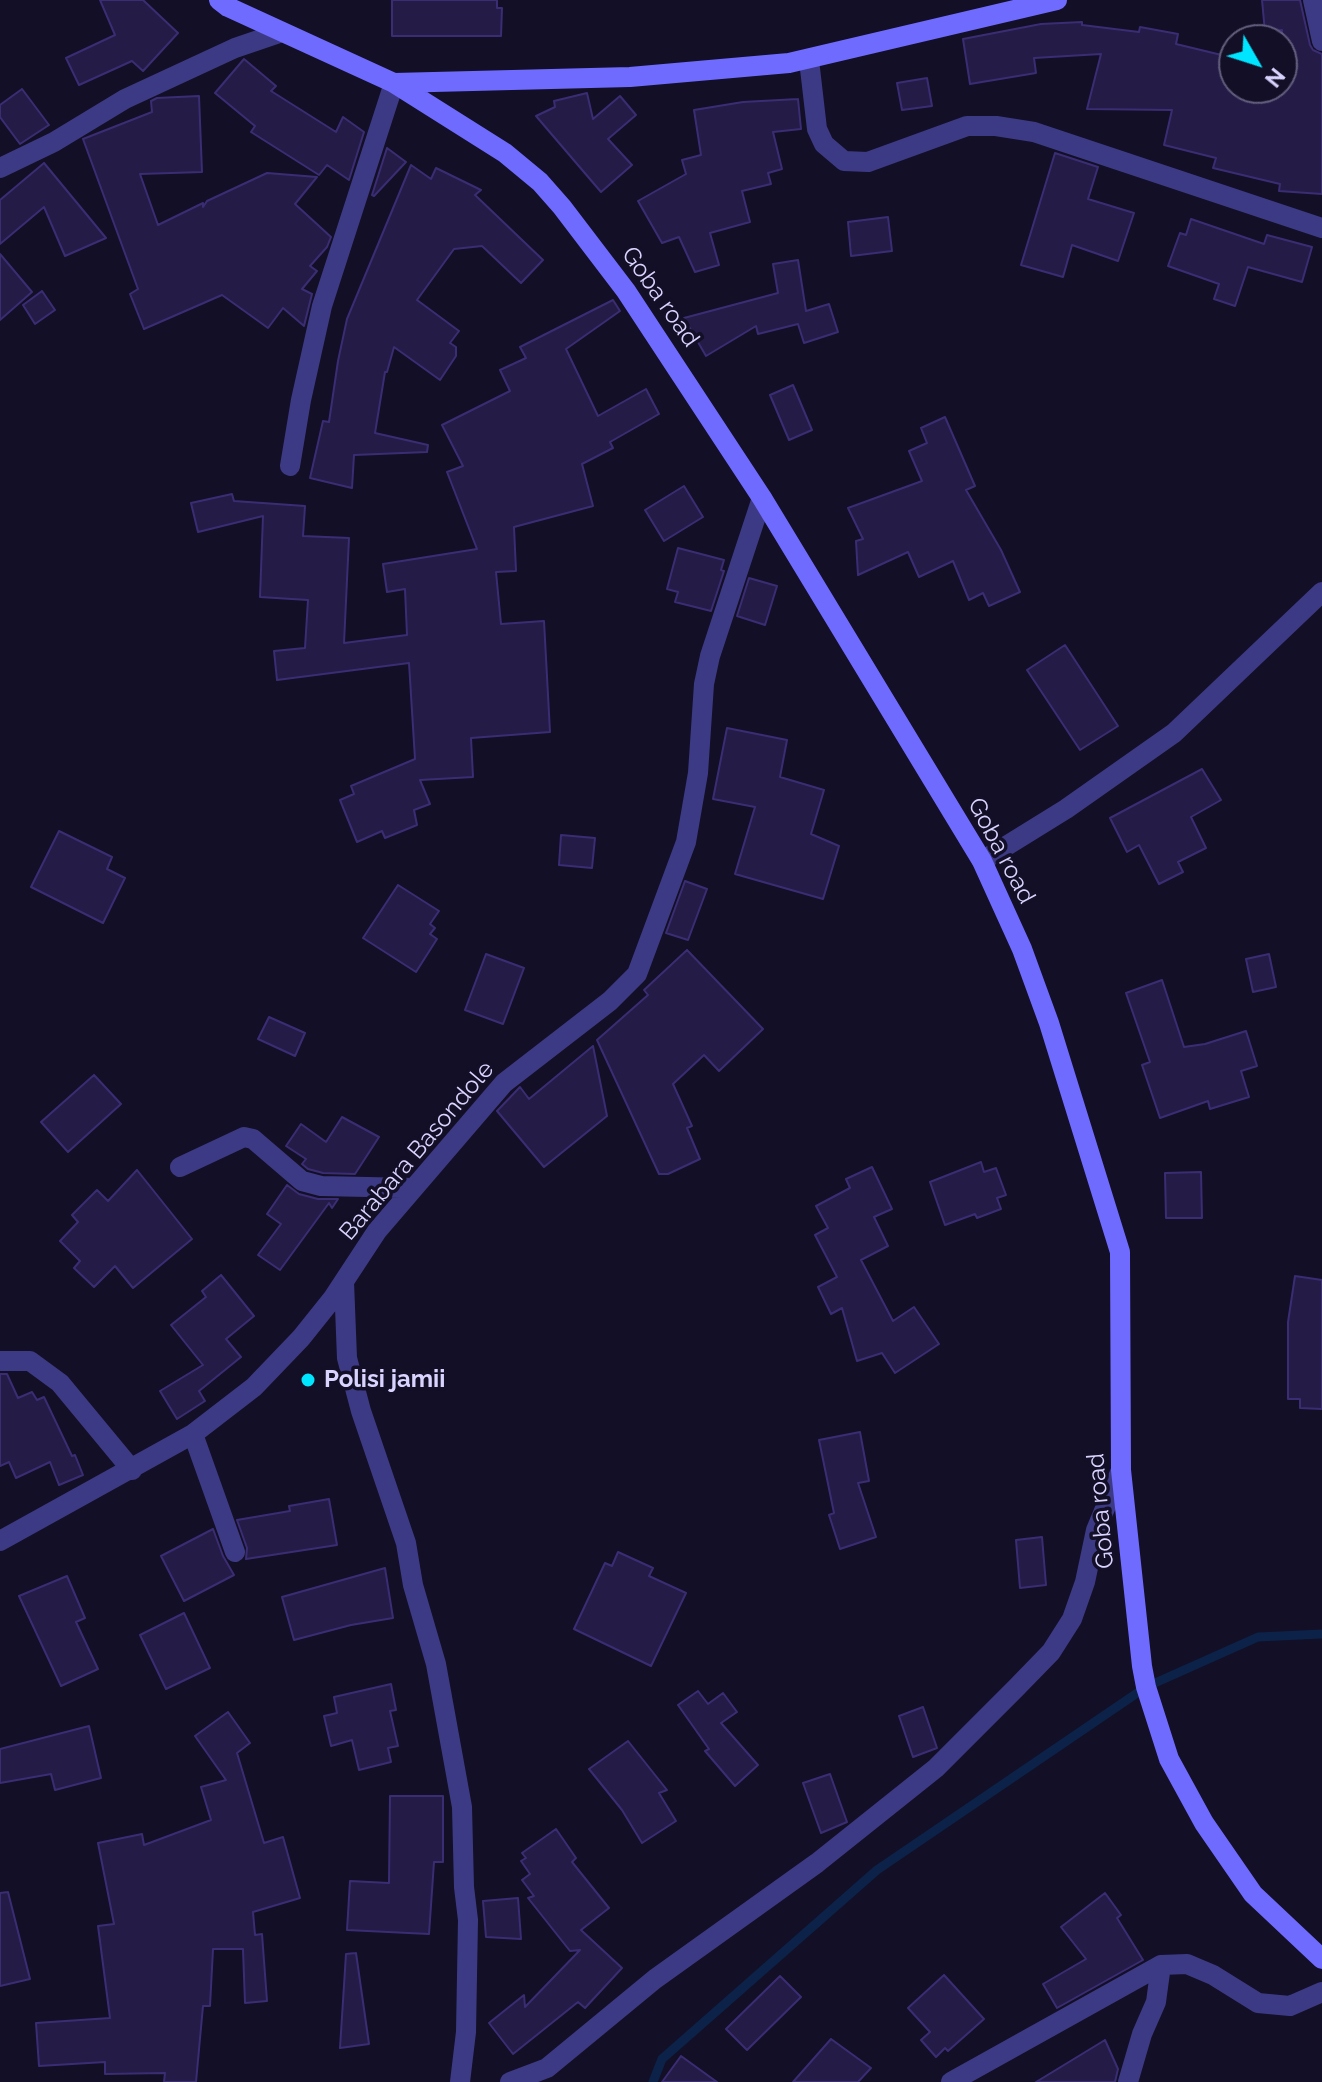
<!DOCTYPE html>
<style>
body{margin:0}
#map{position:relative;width:1322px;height:2082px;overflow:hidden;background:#130f26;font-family:Raleway,sans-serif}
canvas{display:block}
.north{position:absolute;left:1218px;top:24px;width:80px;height:80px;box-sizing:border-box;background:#130f26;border:2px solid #625e7d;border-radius:50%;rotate:129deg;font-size:22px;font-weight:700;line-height:32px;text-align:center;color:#d9d4ff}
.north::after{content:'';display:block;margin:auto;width:28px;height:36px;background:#00e5ff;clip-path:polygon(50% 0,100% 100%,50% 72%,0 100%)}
</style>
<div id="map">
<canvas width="1322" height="2082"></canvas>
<div class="north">N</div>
</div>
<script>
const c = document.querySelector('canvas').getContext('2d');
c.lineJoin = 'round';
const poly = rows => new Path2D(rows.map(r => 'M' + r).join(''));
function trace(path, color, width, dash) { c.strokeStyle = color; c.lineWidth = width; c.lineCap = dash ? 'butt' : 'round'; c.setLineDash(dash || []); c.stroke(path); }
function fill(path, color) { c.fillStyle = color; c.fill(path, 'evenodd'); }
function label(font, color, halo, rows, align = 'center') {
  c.font = font + ' Raleway,sans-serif'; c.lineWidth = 7; c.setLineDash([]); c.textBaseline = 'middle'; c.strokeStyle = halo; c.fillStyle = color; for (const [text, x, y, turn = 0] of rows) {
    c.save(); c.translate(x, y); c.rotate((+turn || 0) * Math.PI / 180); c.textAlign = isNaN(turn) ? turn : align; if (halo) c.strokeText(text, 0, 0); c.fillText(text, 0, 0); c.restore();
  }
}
trace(poly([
 [653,2082,662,2059,877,1870,1146,1687,1258,1637,1322,1634]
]), '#0c2248', 9);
const building = poly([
 [100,0,143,0,178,33,143,71,132,61,79,85,66,58,115,35,100,0],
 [392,0,497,0,497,8,502,8,501,36,392,36,392,0],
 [1262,0,1300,0,1310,45,1313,50,1322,54,1322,194,1279,191,1280,184,1213,168,1216,158,1164,145,1172,110,1087,109,1101,54,1034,58,1036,73,970,84,963,39,1041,24,1082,22,1082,25,1139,32,1140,27,1178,34,1176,44,1234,58,1234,88,1282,88,1282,30,1265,32,1262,0],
 [244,59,276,86,271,91,336,132,343,117,364,132,349,180,327,165,319,175,251,132,255,126,215,93,244,59],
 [927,78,932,106,902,110,897,83,927,78],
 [22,89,49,125,20,144,0,117,0,105,22,89],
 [587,93,593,119,620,96,636,115,608,139,632,165,601,192,536,116,555,107,554,101,587,93],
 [199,96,202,172,140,174,158,225,203,203,203,207,207,201,267,173,317,177,295,204,331,237,327,247,310,266,317,271,302,289,312,294,304,326,283,308,268,328,222,295,144,329,130,294,138,289,83,139,152,112,151,101,157,98,199,96],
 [798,99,801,129,773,132,782,169,768,173,771,184,742,191,750,222,710,233,719,265,695,272,679,237,662,243,638,201,686,174,682,160,701,155,694,110,743,102,798,99],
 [387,148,406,162,374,196,372,195,387,148],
 [1055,153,1098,167,1088,199,1134,213,1118,261,1072,245,1063,277,1021,265,1055,153],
 [44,163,106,238,65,256,44,207,0,244,0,200,44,163],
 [411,165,431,179,436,168,481,190,475,195,543,260,521,283,482,246,454,249,417,300,459,331,450,343,456,347,456,356,440,380,394,347,387,372,385,372,375,433,428,445,427,452,354,455,352,488,310,478,323,421,329,422,338,361,347,319,411,165],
 [888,217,892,251,851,256,848,222,888,217],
 [1191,219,1264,244,1267,235,1312,247,1302,282,1248,267,1235,306,1214,299,1219,284,1168,266,1180,233,1186,235,1191,219],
 [0,254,32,292,0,320,0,254],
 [798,260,806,311,829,304,838,332,804,343,798,324,758,334,756,326,706,356,684,318,778,293,773,264,798,260],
 [42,291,55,310,35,324,23,305,42,291],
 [613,300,620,311,566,349,598,416,646,389,659,414,610,442,613,448,582,464,593,506,514,527,516,571,496,572,501,624,544,621,550,732,471,738,473,777,420,780,430,804,414,810,417,825,385,838,382,831,357,842,340,800,354,794,351,786,415,759,409,663,277,680,274,651,305,648,308,600,260,597,263,516,198,532,191,503,232,494,234,501,305,506,303,536,349,538,344,643,407,635,405,589,387,592,383,564,477,549,447,472,463,466,442,425,510,391,500,370,526,358,520,347,613,300],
 [793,385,812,430,789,440,770,395,793,385],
 [945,417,975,486,966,490,1001,550,1020,592,989,606,983,593,969,600,953,561,919,577,908,552,858,575,856,541,863,539,848,508,922,481,909,451,927,443,921,428,945,417],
 [684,486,703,517,664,541,645,510,684,486],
 [678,548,724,560,721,570,724,571,711,611,675,602,678,592,667,589,678,548],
 [749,578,777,586,765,625,737,616,749,578],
 [1065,645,1118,726,1080,750,1027,670,1065,645],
 [727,728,787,740,780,777,824,790,811,834,839,846,823,899,735,874,755,807,713,799,727,728],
 [1202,769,1221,800,1191,817,1206,848,1178,862,1183,872,1159,884,1139,845,1127,852,1110,818,1202,769],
 [59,831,112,857,107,869,125,878,103,923,31,887,59,831],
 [561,835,595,838,592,868,559,865,561,835],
 [685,881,707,889,688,940,666,933,685,881],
 [398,885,439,911,430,924,435,928,430,934,437,939,416,972,363,938,398,885],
 [687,950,763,1029,719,1071,704,1055,673,1084,692,1126,687,1128,700,1159,668,1174,659,1174,597,1040,648,995,644,990,687,950],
 [486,954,524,968,503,1024,465,1010,486,954],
 [1269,954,1276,987,1253,992,1246,959,1269,954],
 [1162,980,1184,1047,1205,1044,1246,1031,1257,1066,1241,1071,1249,1097,1210,1109,1208,1101,1160,1118,1142,1065,1150,1062,1126,993,1162,980],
 [269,1017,305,1033,295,1056,258,1039,269,1017],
 [593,1046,607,1116,544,1167,497,1111,520,1087,529,1099,593,1046],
 [94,1075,121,1104,68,1152,41,1122,94,1075],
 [342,1117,379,1137,355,1174,323,1173,308,1169,302,1164,306,1159,286,1146,301,1124,326,1142,342,1117],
 [981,1162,984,1172,996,1168,1006,1195,997,1198,1001,1209,977,1218,975,1214,945,1225,930,1182,981,1162],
 [872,1167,892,1209,874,1217,888,1246,861,1260,893,1321,914,1307,939,1344,895,1373,882,1353,857,1361,842,1308,831,1314,818,1287,837,1277,815,1235,828,1228,816,1206,850,1188,846,1179,872,1167],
 [137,1170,192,1239,133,1288,115,1266,94,1287,74,1268,80,1261,60,1241,78,1222,72,1215,97,1190,108,1201,137,1170],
 [1201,1172,1202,1218,1166,1218,1165,1173,1201,1172],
 [287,1185,299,1194,318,1199,338,1199,332,1208,329,1203,280,1270,258,1255,281,1224,267,1214,287,1185],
 [221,1275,254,1316,226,1339,241,1357,199,1391,205,1401,177,1419,160,1391,203,1365,171,1325,206,1297,202,1291,221,1275],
 [1295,1276,1322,1280,1322,1409,1300,1408,1300,1399,1288,1399,1288,1322,1295,1276],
 [0,1374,7,1374,18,1398,32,1392,37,1400,44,1397,72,1456,75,1455,83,1475,59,1485,50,1462,16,1478,9,1462,0,1466,0,1374],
 [860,1432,869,1481,858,1483,876,1537,840,1549,829,1515,834,1513,819,1440,860,1432],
 [329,1499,337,1545,246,1559,247,1548,237,1520,290,1511,289,1506,329,1499],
 [213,1529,223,1556,234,1575,184,1601,161,1556,213,1529],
 [1042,1537,1046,1585,1020,1588,1016,1540,1042,1537],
 [618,1552,653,1568,649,1576,686,1593,651,1666,574,1629,605,1563,612,1566,618,1552],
 [385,1568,393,1618,351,1625,294,1640,282,1597,385,1568],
 [67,1576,85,1618,76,1622,98,1669,61,1686,19,1596,67,1576],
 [184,1613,210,1668,166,1689,140,1635,184,1613],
 [391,1684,396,1710,390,1711,398,1746,388,1748,391,1762,359,1770,352,1740,331,1746,324,1716,337,1713,334,1697,391,1684],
 [698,1691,708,1704,723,1693,737,1712,721,1723,758,1765,735,1786,705,1751,709,1749,678,1705,698,1691],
 [923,1707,937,1748,913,1757,899,1716,923,1707],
 [228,1712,250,1743,237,1753,264,1843,283,1837,300,1898,253,1912,255,1935,262,1934,267,2001,245,2003,243,1949,213,1949,210,2006,203,2006,196,2082,164,2082,165,2073,105,2074,105,2062,39,2066,36,2023,110,2018,98,1926,114,1924,98,1843,142,1834,144,1845,211,1820,201,1787,226,1780,195,1736,228,1712],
 [89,1726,101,1778,55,1790,51,1774,0,1783,0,1749,89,1726],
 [628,1741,667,1790,659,1793,676,1821,642,1843,622,1810,589,1769,628,1741],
 [830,1774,847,1822,821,1833,803,1783,830,1774],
 [390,1796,443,1796,443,1862,434,1862,429,1934,347,1930,350,1881,389,1883,390,1796],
 [556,1829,576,1858,572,1862,609,1908,581,1930,622,1968,585,2008,578,2002,513,2054,489,2023,524,1995,525,2007,580,1950,570,1951,528,1898,534,1896,522,1880,530,1874,521,1861,526,1858,522,1853,556,1829],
 [8,1892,30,1979,0,1986,0,1893,8,1892],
 [1105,1893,1121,1915,1117,1918,1143,1960,1057,2008,1043,1984,1086,1959,1061,1927,1105,1893],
 [518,1898,521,1939,486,1937,483,1901,518,1898],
 [356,1953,369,2044,340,2048,346,1954,356,1953],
 [944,1975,984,2019,948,2051,945,2048,936,2057,921,2040,930,2032,908,2008,944,1975],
 [780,1976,801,1997,747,2050,726,2029,780,1976],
 [831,2039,871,2068,858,2082,793,2082,831,2039],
 [1105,2040,1118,2069,1115,2082,1036,2082,1105,2040],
 [681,2056,717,2082,662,2082,681,2056]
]);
fill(building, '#241b47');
trace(building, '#3b2d73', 2);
trace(poly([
 [1313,0,1322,41],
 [809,60,817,129,824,144,844,161,868,162,967,126,996,126,1034,132,1322,228],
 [0,168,54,142,125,99,235,48,282,32],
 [290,466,301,400,322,306,394,83],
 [982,861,1066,809,1174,733,1322,592],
 [180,1167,244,1137,253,1139,302,1181,321,1186,413,1188],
 [344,1282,347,1358,361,1411,406,1543,413,1585,436,1664,462,1807,464,1887,468,1920,466,2032,460,2082],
 [0,1361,30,1361,60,1383,132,1470],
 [193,1434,235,1552],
 [0,1541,193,1434,254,1387,301,1338,333,1298,377,1231,504,1083,610,1001,637,974,686,842,698,773,704,684,710,656,762,498],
 [510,2082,547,2068,655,1979,817,1863,936,1768,1016,1688,1051,1652,1072,1619,1085,1582,1096,1530,1121,1470],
 [951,2082,1161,1965,1187,1964,1213,1975,1258,2003,1290,2006,1322,1992],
 [1128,2082,1142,2034,1156,2002,1161,1965]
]), '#3d3a85', 20);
trace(poly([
 [219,0,228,7,394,83,505,153,540,182,562,207,626,291,762,498,982,861,1022,949,1049,1023,1120,1252,1121,1470,1142,1666,1146,1687,1169,1759,1204,1823,1253,1894,1322,1959],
 [394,83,630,77,789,63,1057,0]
]), '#6f6bff', 20);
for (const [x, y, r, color] of [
 [308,1380,8,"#00e5ff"]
]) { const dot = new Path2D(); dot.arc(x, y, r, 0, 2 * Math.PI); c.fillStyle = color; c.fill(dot); trace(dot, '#130f26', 3); }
label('24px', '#d9d4ff', '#130f26', [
 ["Goba road",660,297,55],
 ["Goba road",1001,851,62],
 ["Barabara Basondole",417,1151,-50],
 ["Goba road",1101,1511,-95]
]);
label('bold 24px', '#d9d4ff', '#130f26', [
 ["Polisi jamii",324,1380]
], 'left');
</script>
